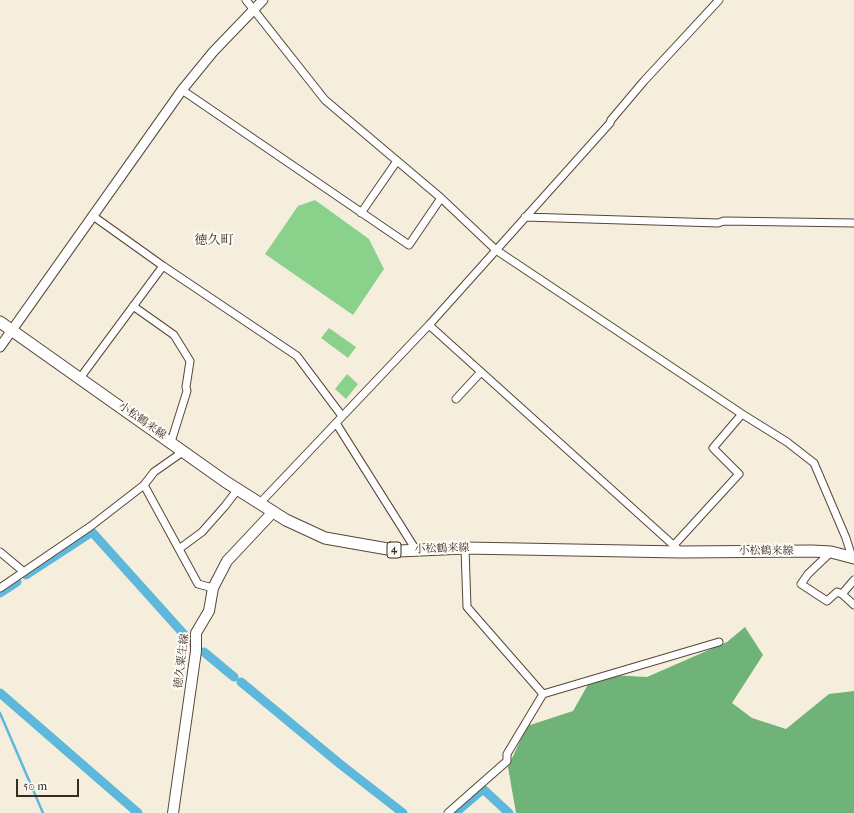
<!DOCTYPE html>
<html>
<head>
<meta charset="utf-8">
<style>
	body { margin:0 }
	#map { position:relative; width:854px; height:813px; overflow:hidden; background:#f6eedc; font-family:"IM FELL French Canon",serif }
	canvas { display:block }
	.scale { position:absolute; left:16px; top:779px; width:63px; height:18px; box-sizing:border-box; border:2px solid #3b2a1e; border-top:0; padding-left:5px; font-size:12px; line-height:14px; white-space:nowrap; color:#3b2a1e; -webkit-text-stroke:3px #fdfcf7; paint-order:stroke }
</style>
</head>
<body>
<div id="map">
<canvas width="854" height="813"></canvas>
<div class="scale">50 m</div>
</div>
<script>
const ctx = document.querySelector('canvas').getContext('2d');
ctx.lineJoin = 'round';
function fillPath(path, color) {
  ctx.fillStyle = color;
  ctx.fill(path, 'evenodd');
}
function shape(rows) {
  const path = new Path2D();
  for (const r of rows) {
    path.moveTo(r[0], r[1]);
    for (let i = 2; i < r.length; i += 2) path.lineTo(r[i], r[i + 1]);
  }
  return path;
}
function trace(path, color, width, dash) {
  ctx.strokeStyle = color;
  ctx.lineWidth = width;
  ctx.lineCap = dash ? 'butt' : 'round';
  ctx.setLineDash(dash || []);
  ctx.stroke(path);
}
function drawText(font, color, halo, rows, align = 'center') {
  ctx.font = font + ' "IM FELL French Canon","Noto Serif JP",serif';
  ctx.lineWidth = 4;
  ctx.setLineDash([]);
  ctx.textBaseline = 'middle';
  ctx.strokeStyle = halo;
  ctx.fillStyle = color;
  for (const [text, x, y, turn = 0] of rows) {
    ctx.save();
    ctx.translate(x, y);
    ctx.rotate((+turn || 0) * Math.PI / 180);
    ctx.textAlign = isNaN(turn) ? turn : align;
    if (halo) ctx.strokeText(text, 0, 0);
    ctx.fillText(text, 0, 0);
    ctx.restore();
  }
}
const green = shape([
	[315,200,369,239,384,269,353,315,265,254,298,206],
	[329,328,356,347,348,358,321,338],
	[347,374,358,384,346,399,335,389]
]);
const forest = shape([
	[745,627,763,655,732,703,752,718,786,729,829,694,854,691,854,813,516,813,508,767,527,726,573,711,594,674,647,677,727,642]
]);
const stream = shape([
	[0,713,43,813]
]);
const canal = shape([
	[26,575,92,532,190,641],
	[0,593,17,582],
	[204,652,234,677],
	[241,682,340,764,403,813],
	[0,693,138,813],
	[455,813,483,789,509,813]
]);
const minor = shape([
	[246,0,325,100,441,198,496,250,742,414,787,442,814,463,846,538,852,557],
	[182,90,409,245,441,198],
	[361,213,397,161],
	[93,216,163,266,297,356,342,416],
	[525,217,718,223,724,221,854,223],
	[133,306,174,335,190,361,186,387,187,391,171,442],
	[429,325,681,552],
	[80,378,163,266],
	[456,399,481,372],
	[336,423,416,550],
	[144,485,198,584,213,588],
	[260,503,429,325,610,123,611,120,644,81,719,0],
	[674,545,739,474,713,448,742,414],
	[465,548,467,607,543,694],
	[179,549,202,532,225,506,238,489],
	[0,552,24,572],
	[831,552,808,574,801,584,827,601,837,592,842,594,854,605],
	[0,588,91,526,144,485,154,472,184,451],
	[842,594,854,580],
	[448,813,507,761,507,754,543,694,719,642]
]);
const tertiary = shape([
	[0,347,182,90,213,52,263,0]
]);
const secondary = shape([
	[173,813,196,651,196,633,209,611,213,588,227,561,273,512]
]);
const primary = shape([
	[0,322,226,482,286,520,325,538,399,551,465,548,681,552,812,551,831,552,854,558]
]);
const shields = [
	[394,550,14]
];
const shieldNames = [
	["4",394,550]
];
const streetNames = [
	["小松鶴来線",142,421,35],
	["小松鶴来線",442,549,-2],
	["小松鶴来線",766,551],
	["徳久粟生線",182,661,-83]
];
const quarterNames = [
	["徳久町",214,241]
];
fillPath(green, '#8ad18c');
fillPath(forest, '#6fb378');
trace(stream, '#5db8db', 2.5);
trace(canal, '#5db8db', 9);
trace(minor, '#57473a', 9);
trace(tertiary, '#57473a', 11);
trace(secondary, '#57473a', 12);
trace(primary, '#57473a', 13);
trace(minor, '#fff', 7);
trace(tertiary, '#fff', 9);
trace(secondary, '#fff', 10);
trace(primary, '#fff', 11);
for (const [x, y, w] of shields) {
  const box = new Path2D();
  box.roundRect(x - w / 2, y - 8, w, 16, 3);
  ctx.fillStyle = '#fdfcf7';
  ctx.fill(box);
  trace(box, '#3b2a1e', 1);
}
drawText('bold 10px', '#3b2a1e', null, shieldNames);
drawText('11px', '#3b2a1e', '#fdfcf7', streetNames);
drawText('13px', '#3b2a1e', '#fdfcf7', quarterNames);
</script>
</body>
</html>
